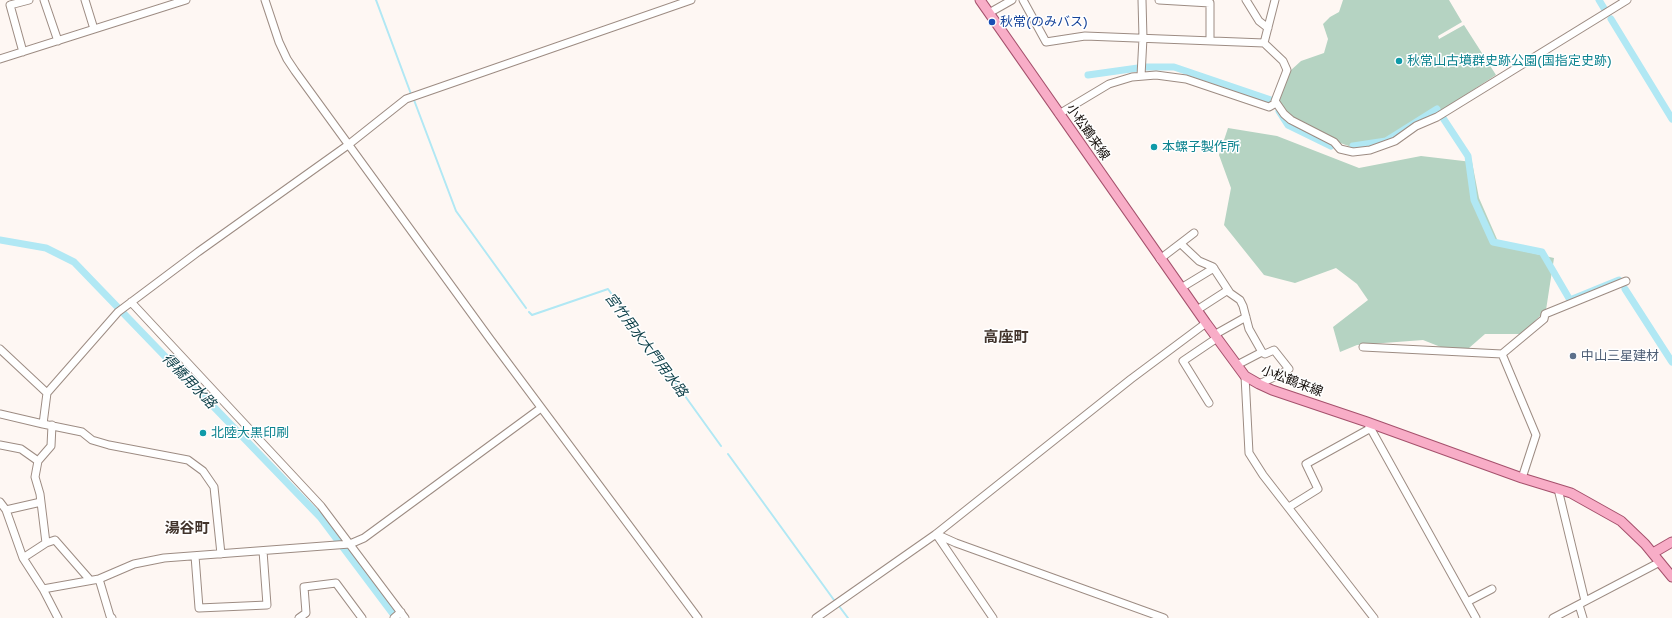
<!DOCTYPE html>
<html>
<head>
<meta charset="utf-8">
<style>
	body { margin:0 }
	canvas { display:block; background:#fef7f3 }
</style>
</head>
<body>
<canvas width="1672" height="618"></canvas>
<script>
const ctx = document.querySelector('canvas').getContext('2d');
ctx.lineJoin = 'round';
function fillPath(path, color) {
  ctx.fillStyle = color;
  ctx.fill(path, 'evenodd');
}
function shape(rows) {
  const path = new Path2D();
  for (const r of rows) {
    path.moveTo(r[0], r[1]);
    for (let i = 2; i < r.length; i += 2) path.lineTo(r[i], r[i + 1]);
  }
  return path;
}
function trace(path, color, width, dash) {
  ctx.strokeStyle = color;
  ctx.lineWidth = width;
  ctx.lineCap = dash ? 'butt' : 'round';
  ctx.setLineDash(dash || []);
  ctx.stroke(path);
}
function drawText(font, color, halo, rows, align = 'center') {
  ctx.font = font + ' "Golos Text","Noto Sans JP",sans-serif';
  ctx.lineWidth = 3;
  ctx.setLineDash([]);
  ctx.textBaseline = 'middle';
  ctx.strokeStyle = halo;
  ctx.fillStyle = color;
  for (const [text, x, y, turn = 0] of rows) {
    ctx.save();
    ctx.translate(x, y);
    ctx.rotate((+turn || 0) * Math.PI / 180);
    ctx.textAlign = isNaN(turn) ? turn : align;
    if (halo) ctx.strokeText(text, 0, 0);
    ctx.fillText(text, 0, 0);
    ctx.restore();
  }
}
const green = shape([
	[1343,0,1449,0,1462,22,1438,36,1439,39,1464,25,1496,75,1428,119,1400,131,1380,144,1365,148,1354,148,1335,141,1288,115,1278,100,1290,71,1301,61,1324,53,1328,39,1323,24,1330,17,1339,12],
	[1228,128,1277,136,1359,168,1421,156,1472,162,1479,198,1500,246,1554,258,1546,310,1522,334,1485,334,1461,355,1423,340,1357,345,1340,352,1333,327,1368,300,1357,284,1336,268,1295,283,1264,275,1224,225,1231,188,1219,155]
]);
const stream = shape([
	[376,0,411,94],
	[414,100,456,211,526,308],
	[529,312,532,315,608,289,721,446],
	[728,454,834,600],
	[839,606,848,618]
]);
const canal = shape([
	[1599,0,1605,10],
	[1611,19,1672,119],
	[1146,67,1174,67,1271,100],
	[1088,75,1138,68],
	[1279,111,1288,125,1331,146],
	[1443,118,1468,156,1474,200,1493,242,1542,252,1570,300,1619,280],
	[1353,146,1386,141,1437,109],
	[0,240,46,248,74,262,320,517,396,618],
	[1625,289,1672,362]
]);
const minor = shape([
	[44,0,58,41],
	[85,0,94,29],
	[265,0,279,42,287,59,295,71,490,339,698,618],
	[1023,0,1046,42,1085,36,1264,43,1283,61,1287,70,1275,101,1284,114,1291,120,1334,142,1340,149,1353,152,1370,150,1395,141,1416,126,1437,117,1627,0],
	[1159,0,1210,3,1210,40],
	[1246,0,1259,21,1268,28],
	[989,13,1012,0],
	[1264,43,1275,0],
	[23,52,10,5,29,0],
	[0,59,186,0],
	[1141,76,1143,38,1142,0],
	[1059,114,1109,84,1132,77,1156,75,1186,79,1269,107,1276,103],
	[1181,244,1199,261,1213,267,1230,293,1240,300,1243,306,1249,329,1262,352,1265,354,1274,350,1289,369,1281,374,1259,384],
	[1160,259,1194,233],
	[1181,288,1214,268],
	[131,302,321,506,405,618],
	[1197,310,1228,290],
	[1214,335,1246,317],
	[1363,347,1502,354,1544,319,1545,314,1626,281],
	[0,349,47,393],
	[1502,354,1536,435,1522,478],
	[1237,365,1262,352],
	[1245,376,1249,453,1263,475,1374,618],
	[1209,403,1183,361,1217,338],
	[0,414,43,424,47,393,118,312,198,252,348,145,406,99,691,0],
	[1367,422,1476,618],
	[43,424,82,432,92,440,109,445,188,460,203,471,214,487,221,554],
	[52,425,51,446,38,461,35,477,40,494,46,543,55,540,90,580],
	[0,445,21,449,38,461],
	[1558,489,1585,601],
	[0,502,6,510,23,558,43,589,58,618],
	[1289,507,1318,489,1306,464,1371,428],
	[6,510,41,502],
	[936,534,956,543,1164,618],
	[936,534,993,618],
	[195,556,199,608,267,605,263,551],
	[23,558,46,543],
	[99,579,110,616,112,618],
	[43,589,99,579,134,564,164,558,350,544,364,538,541,408],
	[1467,602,1492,589],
	[1579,605,1583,618],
	[299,618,306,613,304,587,336,583,362,618],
	[394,618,401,612],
	[816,618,936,534,1131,379,1206,323],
	[1553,618,1660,562]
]);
const major = shape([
	[980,0,1206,323,1245,376,1259,384,1272,390,1367,422,1522,478,1571,493,1621,521,1645,544,1672,577],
	[1653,553,1672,542]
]);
const markers = [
	[992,22,4,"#1a4fb4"],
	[1399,61,4,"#0f9aa8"],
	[1154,147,4,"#0f9aa8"],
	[1573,356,4,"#5c6f8a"],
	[203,433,4,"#0f9aa8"]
];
const transitNames = [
	["秋常(のみバス)",1000,22]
];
const cultureNames = [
	["秋常山古墳群史跡公園(国指定史跡)",1407,61],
	["本螺子製作所",1162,147],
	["北陸大黒印刷",211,433]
];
const streetNames = [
	["小松鶴来線",1088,132,55],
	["小松鶴来線",1292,381,21]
];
const serviceNames = [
	["中山三星建材",1581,356]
];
const waterNames = [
	["宮竹用水大門用水路",646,345,53],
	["得橋用水路",189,381,46]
];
const quarterNames = [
	["高座町",1006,337],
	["湯谷町",187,528]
];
fillPath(green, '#b5d3c2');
trace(stream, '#b1e8f4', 2);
trace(canal, '#b1e8f4', 7);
trace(minor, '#9d8c83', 9);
trace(major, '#a5516c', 11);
trace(minor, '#fff', 7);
trace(major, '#f8adc7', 9);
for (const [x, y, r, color] of markers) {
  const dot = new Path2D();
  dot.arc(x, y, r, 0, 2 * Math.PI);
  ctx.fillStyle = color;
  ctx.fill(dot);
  trace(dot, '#fff', 1.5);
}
drawText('13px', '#164399', '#fff', transitNames, 'left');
drawText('13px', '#0d838f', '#fff', cultureNames, 'left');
drawText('13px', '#130d09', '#fff', streetNames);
drawText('13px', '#4e5e75', '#fff', serviceNames, 'left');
drawText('italic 14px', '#0d3f48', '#fff', waterNames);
drawText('bold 15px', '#42342c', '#fff', quarterNames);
</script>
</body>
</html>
